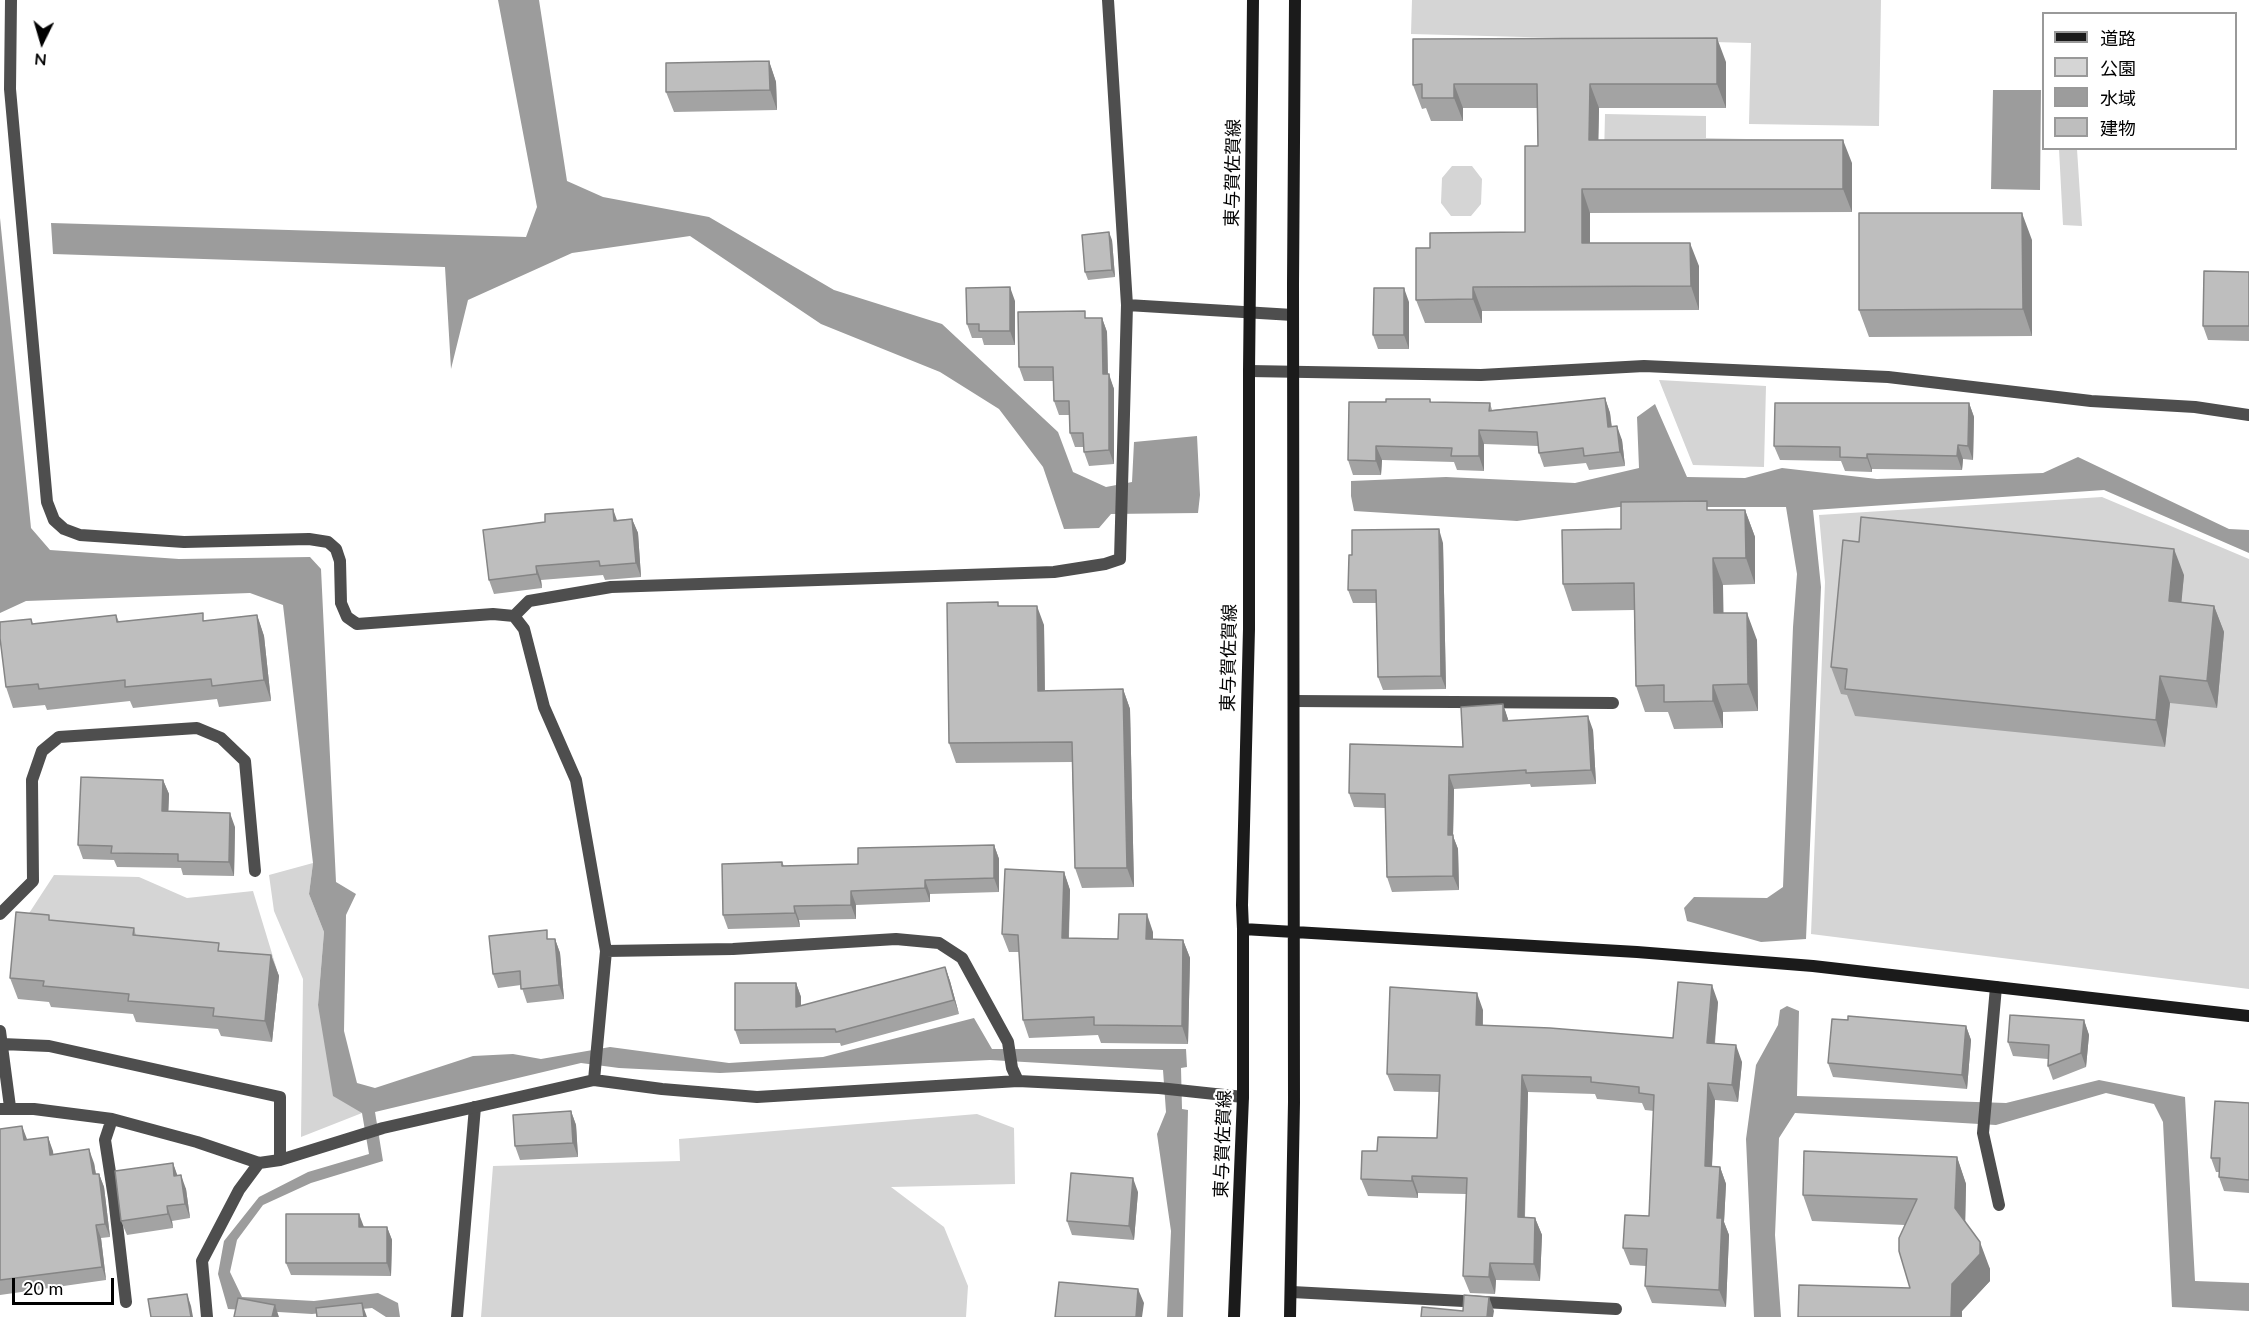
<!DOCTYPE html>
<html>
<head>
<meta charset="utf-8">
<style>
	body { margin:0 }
	#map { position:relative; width:2249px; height:1317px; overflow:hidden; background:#fff; font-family:Lato,"Noto Sans JP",sans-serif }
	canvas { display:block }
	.legend { position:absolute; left:2042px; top:12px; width:195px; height:138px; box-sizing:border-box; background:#fff; border:2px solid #999; margin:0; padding:8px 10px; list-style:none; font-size:18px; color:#000 }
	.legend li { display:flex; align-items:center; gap:12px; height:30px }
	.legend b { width:30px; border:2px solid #999 }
	.north { position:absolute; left:12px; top:12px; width:60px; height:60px; -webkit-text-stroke:4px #fff; paint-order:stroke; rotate:185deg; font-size:16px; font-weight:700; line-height:24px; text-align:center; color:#000 }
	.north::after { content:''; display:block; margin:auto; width:21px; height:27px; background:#000; clip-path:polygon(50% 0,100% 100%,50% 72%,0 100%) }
	.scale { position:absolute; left:12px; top:1278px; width:102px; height:27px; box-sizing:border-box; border:3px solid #000; border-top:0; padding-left:8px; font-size:18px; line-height:21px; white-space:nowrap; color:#000; -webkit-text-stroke:4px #fff; paint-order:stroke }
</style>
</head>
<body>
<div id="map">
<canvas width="2249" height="1317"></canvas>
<ul class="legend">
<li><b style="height:8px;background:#1b1b1b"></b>道路</li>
<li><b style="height:16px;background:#d5d5d5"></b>公園</li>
<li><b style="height:16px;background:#9c9c9c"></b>水域</li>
<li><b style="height:16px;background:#bebebe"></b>建物</li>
</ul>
<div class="north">N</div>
<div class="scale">20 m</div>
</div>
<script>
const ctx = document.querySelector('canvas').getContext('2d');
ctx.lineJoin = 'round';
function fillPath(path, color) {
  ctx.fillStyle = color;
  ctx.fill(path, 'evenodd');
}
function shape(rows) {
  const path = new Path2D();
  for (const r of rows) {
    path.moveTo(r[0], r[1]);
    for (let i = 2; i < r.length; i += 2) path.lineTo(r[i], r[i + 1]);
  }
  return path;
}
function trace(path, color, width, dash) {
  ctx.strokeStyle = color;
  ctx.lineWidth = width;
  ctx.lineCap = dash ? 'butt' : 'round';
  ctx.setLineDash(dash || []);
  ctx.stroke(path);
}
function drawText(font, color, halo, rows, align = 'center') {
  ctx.font = font + ' Lato,"Noto Sans JP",sans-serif';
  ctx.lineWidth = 4.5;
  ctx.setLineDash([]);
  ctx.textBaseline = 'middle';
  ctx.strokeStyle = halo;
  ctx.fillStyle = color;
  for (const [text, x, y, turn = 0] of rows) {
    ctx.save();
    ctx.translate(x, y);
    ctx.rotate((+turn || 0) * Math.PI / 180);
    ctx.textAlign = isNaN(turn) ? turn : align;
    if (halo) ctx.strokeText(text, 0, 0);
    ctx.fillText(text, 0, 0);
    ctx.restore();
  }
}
const green = shape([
	[1412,0,1881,0,1879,126,1749,124,1751,43,1411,34],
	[1605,114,1706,116,1706,138,1787,140,1787,163,1604,158],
	[2059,149,2077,149,2082,226,2063,225],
	[1452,166,1472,166,1482,179,1481,204,1471,216,1451,216,1441,203,1442,178],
	[1659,380,1766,386,1764,467,1693,465],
	[2102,497,2249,559,2249,989,1811,934,1825,582,1819,515],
	[313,863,309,894,324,932,318,1005,362,1113,301,1137,303,979,274,911,269,875],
	[54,875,139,877,187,898,253,891,277,970,137,939,22,924],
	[977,1114,1014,1128,1015,1184,891,1187,944,1227,968,1286,966,1317,481,1317,493,1166,680,1161,679,1139]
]);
const water = shape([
	[498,0,539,0,567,181,603,197,709,217,834,290,942,324,1058,432,1073,472,1106,487,1132,482,1134,442,1197,436,1200,495,1198,513,1111,514,1099,528,1064,529,1043,467,999,409,940,372,821,324,690,236,572,253,468,300,451,369,445,267,53,254,51,223,526,237,537,207],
	[1993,90,2041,90,2040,190,1991,189],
	[0,218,31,528,50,550,179,559,310,557,321,569,336,882,356,894,346,915,344,1031,357,1083,375,1088,473,1056,513,1054,541,1059,610,1047,729,1063,823,1057,974,1018,992,1049,1186,1049,1187,1067,1181,1068,1182,1109,1188,1110,1183,1317,1167,1317,1171,1231,1157,1134,1166,1112,1163,1070,990,1060,720,1073,619,1068,581,1063,375,1112,383,1161,311,1183,263,1205,237,1240,230,1272,242,1297,314,1301,378,1293,398,1303,400,1317,386,1317,372,1308,312,1314,228,1309,218,1274,224,1241,259,1197,308,1172,369,1154,362,1113,333,1096,318,1005,324,932,309,894,313,863,283,605,250,593,26,601,0,613],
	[1655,404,1687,477,1745,478,1782,468,1877,479,2043,473,2078,457,2229,529,2249,530,2249,553,2104,490,1813,510,1821,587,1806,939,1761,942,1687,921,1684,908,1694,897,1767,898,1783,887,1793,627,1797,574,1786,507,1619,507,1517,521,1354,511,1351,496,1351,481,1446,477,1575,483,1639,468,1637,417],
	[1787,1006,1799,1011,1797,1096,2006,1103,2099,1080,2185,1097,2195,1281,2249,1283,2249,1311,2172,1307,2163,1122,2154,1104,2106,1093,1996,1125,1795,1113,1779,1138,1775,1235,1781,1317,1754,1317,1746,1139,1756,1065,1778,1025,1780,1010]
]);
const lane = shape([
	[457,1317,475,1107]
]);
const street = shape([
	[11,0,10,89,47,502,54,520,64,529,80,535,184,542,309,539,328,542,336,549,340,561,341,603,347,617,357,624,493,614,514,616,524,629,544,707,576,780,606,951,594,1080],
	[1108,0,1127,305,1293,315],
	[1249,371,1481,375,1644,366,1888,377,2091,401,2195,407,2249,415],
	[514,616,529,601,611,587,1054,572,1105,564,1120,559,1127,305],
	[1294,701,1613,703],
	[0,914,33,881,32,780,42,751,59,737,197,728,221,738,245,761,255,871],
	[606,951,733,949,896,939,939,943,962,958,1008,1042,1012,1068,1018,1081],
	[1996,987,1983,1133,1999,1205],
	[0,1031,10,1107],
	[2,1044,49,1046,280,1097,280,1160],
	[0,1109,34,1109,112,1119,197,1142,259,1163,280,1160,383,1128,594,1080,662,1089,757,1097,1018,1081,1159,1088,1243,1097],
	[112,1119,105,1140,114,1198,126,1302],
	[1292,1292,1616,1309],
	[207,1317,202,1261,239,1190,259,1163]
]);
const secondary = shape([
	[1243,929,1637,952,1813,966,2249,1016],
	[1234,1317,1243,1097,1243,929,1242,905,1249,629,1249,371,1253,0],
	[1290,1317,1294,1102,1293,284,1295,0]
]);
const wall = shape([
	[769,61,776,82,777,110,674,112,666,92],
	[1726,62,1726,108,1599,108,1598,140,1852,163,1852,212,1590,213,1590,243,1699,266,1699,310,1482,311,1482,323,1425,323,1416,300,1430,248,1525,232,1538,146,1537,108,1463,108,1463,121,1431,121,1426,108,1422,109,1413,85],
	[1112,240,1115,277,1088,280,1085,272],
	[2032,240,2032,336,1869,337,1859,310],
	[2249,272,2249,341,2208,340,2203,326],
	[1015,301,1015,345,984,345,982,338,972,338,967,324],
	[1409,302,1409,349,1378,349,1373,335],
	[1088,318,1102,318,1107,332,1108,374,1114,389,1114,464,1089,466,1084,452,1084,447,1075,447,1070,433,1070,415,1059,415,1054,401,1054,381,1024,381,1019,367],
	[1605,398,1610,413,1612,427,1622,440,1625,466,1589,470,1586,463,1544,467,1539,453,1538,446,1484,444,1484,471,1457,470,1454,462,1382,460,1381,475,1353,475,1348,460,1386,402,1430,399,1431,402,1490,403,1492,410],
	[1969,403,1974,417,1973,460,1963,459,1962,470,1872,469,1872,472,1845,471,1841,461,1780,460,1774,446],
	[1710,510,1745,510,1755,537,1755,584,1723,585,1723,613,1757,640,1758,711,1723,712,1723,728,1674,729,1668,712,1645,712,1636,686,1634,610,1572,611,1563,584,1621,529],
	[632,519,638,533,641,577,605,580,603,575,541,580,542,588,494,594,489,580,617,520],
	[1443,543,1446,689,1383,690,1378,677,1376,603,1353,603,1348,590],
	[2184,575,2181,602,2214,606,2224,632,2217,708,2170,703,2165,747,1855,716,1847,695,1841,694,1831,667],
	[1000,606,1044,625,1045,691,1123,689,1130,709,1134,887,1082,888,1075,868,1072,762,956,763,949,743],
	[116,615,119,622,205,621,257,615,264,636,271,701,219,707,217,699,133,708,130,701,47,710,45,705,13,708,6,687,31,619,33,624],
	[1503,704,1508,720,1593,730,1596,784,1531,787,1530,784,1454,789,1453,836,1458,849,1459,890,1392,892,1387,877,1385,808,1354,807,1349,793,1463,747],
	[163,780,169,794,168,811,235,827,234,876,183,875,181,868,117,867,114,860,83,859,78,845],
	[994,845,999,859,999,892,930,894,930,902,856,905,856,919,799,920,800,927,728,929,723,915,782,862,784,866,858,864],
	[1064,872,1070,890,1069,938,1118,939,1153,932,1153,939,1183,940,1190,958,1188,1044,1101,1043,1098,1035,1029,1038,1023,1020,1019,952,1009,952,1002,934],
	[51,921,134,928,136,936,222,951,271,955,279,976,272,1042,221,1036,218,1029,136,1022,133,1014,51,1007,49,1002,18,999,10,978],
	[550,939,555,939,560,953,564,999,527,1003,521,985,498,988,493,974],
	[945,967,950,981,959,1014,841,1046,840,1043,740,1044,735,1030,796,983,801,997,801,1006],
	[1718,1002,1715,1043,1742,1062,1738,1102,1715,1100,1712,1167,1720,1167,1726,1184,1724,1222,1729,1235,1726,1307,1652,1303,1645,1286,1646,1266,1630,1265,1623,1248,1649,1216,1654,1111,1645,1110,1642,1103,1597,1099,1595,1094,1528,1092,1525,1217,1535,1218,1542,1235,1540,1281,1496,1280,1495,1294,1470,1293,1463,1276,1466,1194,1418,1193,1418,1198,1368,1196,1361,1179,1377,1151,1437,1138,1439,1092,1394,1091,1387,1074,1483,1010,1483,1026,1673,1038],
	[1848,1020,1966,1026,1971,1040,1967,1089,1833,1077,1828,1063],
	[2084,1020,2089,1035,2086,1067,2053,1080,2048,1066,2048,1059,2013,1056,2008,1042],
	[2249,1103,2249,1193,2224,1191,2219,1177,2219,1172,2216,1172,2211,1158],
	[571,1111,576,1125,578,1157,520,1160,515,1146],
	[0,1129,27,1140,48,1137,53,1154,94,1163,96,1174,99,1174,104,1187,110,1237,101,1238,106,1280,0,1295],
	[1957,1157,1966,1184,1965,1221,1990,1269,1990,1281,1962,1311,1910,1288,1905,1225,1812,1221,1803,1195],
	[173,1163,177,1176,186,1189,190,1218,172,1221,173,1228,127,1235,121,1221],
	[1138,1192,1134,1240,1072,1235,1067,1221],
	[364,1227,387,1227,392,1240,391,1276,291,1275,286,1263]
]);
const shadedWall = shape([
	[1717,38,1726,62,1726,108,1717,84],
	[769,61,776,82,777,110,770,90],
	[1454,84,1463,108,1463,121,1454,98],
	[1590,84,1599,108,1598,164,1589,140],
	[1843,140,1852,163,1852,212,1843,189],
	[1582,189,1590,213,1590,267,1582,243],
	[2022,213,2032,240,2032,336,2023,309],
	[1109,232,1112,240,1115,277,1112,270],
	[1690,243,1699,266,1699,310,1691,286],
	[1010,287,1015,301,1015,345,1010,331],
	[1473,287,1482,311,1482,323,1473,299],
	[1404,288,1409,302,1409,349,1404,335],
	[1102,318,1107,332,1108,389,1103,374],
	[1109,374,1114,389,1114,464,1109,450],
	[1605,398,1610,413,1613,441,1608,427],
	[1969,403,1974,417,1973,460,1968,446],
	[1617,426,1622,440,1625,466,1620,452],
	[1479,430,1484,444,1484,471,1479,456],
	[1958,445,1963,459,1962,470,1957,456],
	[1376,446,1382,460,1381,475,1376,461],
	[1867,454,1872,469,1872,472,1867,458],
	[613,509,618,523,614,521],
	[1745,510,1755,537,1755,584,1746,558],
	[632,519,638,533,641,577,636,563],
	[1439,529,1443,543,1446,689,1441,676],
	[2174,549,2184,575,2179,628,2169,601],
	[1713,558,1723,585,1724,640,1714,613],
	[536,566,541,580,542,588,537,574],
	[1037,606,1044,625,1045,711,1038,691],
	[2214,606,2224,632,2217,708,2207,681],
	[1747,613,1757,640,1758,711,1748,684],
	[257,615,264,636,271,701,264,680],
	[2160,676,2170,703,2165,747,2156,720],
	[1713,685,1723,712,1723,728,1713,701],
	[1123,689,1130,709,1134,887,1127,868],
	[1503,704,1508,719,1509,735,1503,721],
	[1588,716,1593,730,1596,784,1591,770],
	[1449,775,1454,789,1453,836,1458,849,1459,890,1453,876,1448,835],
	[163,780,169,794,168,825,162,811],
	[230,813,235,827,234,876,229,862],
	[994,845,999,859,999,892,994,878],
	[1064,872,1070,890,1068,956,1062,938],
	[925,880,930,894,930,902,925,888],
	[851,891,856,905,856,919,851,905],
	[794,906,799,920,800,927,795,913],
	[1147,914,1153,932,1153,957,1146,939],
	[555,939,560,953,564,999,559,985],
	[1183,940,1190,958,1188,1044,1182,1026],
	[271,955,279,976,272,1042,265,1021],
	[945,967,950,981,959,1014,954,1000],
	[796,983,801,997,801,1021,796,1007],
	[1712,985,1718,1002,1713,1060,1707,1043],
	[1477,993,1483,1010,1482,1043,1476,1025],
	[2084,1020,2089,1035,2086,1067,2081,1053],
	[1966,1026,1971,1040,1967,1089,1962,1075],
	[1736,1045,1742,1062,1738,1102,1732,1085],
	[1522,1075,1528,1092,1524,1234,1518,1217],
	[1708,1083,1715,1100,1711,1184,1705,1166],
	[571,1111,576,1125,578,1157,573,1143],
	[22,1126,27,1139,29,1154,24,1140],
	[48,1137,53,1151,55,1168,50,1155],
	[89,1149,94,1163,98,1188,93,1174],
	[1957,1157,1966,1184,1965,1234,1955,1208],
	[173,1163,178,1177,174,1176],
	[1720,1167,1726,1184,1724,1222,1729,1235,1726,1307,1719,1290,1717,1218],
	[99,1174,104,1187,110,1237,105,1224],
	[181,1175,186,1189,190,1218,185,1204],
	[1412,1176,1418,1193,1418,1198,1412,1181],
	[1133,1178,1138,1192,1134,1240,1129,1226],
	[167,1206,172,1221,173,1228,168,1214],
	[359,1214,364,1227,364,1240,359,1227],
	[1535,1218,1542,1235,1540,1281,1534,1264],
	[96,1225,101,1238,106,1280,102,1267],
	[387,1227,392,1240,391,1276,387,1263],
	[1980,1242,1990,1269,1990,1281,1962,1311,1962,1317,1951,1317,1952,1284],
	[1490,1263,1496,1280,1495,1294,1489,1277],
	[1138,1289,1144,1303,1142,1317,1136,1317],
	[187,1294,191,1306,193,1317,191,1317],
	[1489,1297,1494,1311,1493,1317,1487,1317],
	[362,1303,367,1317,364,1317],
	[275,1305,279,1317,272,1317]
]);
const building = shape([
	[1717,38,1717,84,1590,84,1589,140,1843,140,1843,189,1582,189,1582,243,1690,243,1691,286,1473,287,1473,299,1416,300,1416,248,1430,248,1430,233,1525,232,1525,146,1538,146,1537,84,1454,84,1454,98,1422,98,1422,84,1413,85,1413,39,1717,38],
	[769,61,770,90,666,92,666,63,769,61],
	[1859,213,2022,213,2023,309,1859,310,1859,213],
	[1109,232,1112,270,1085,272,1082,235,1109,232],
	[2204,271,2249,272,2249,326,2203,326,2204,271],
	[1010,287,1010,331,979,331,979,324,967,324,966,288,1010,287],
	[1374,288,1404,288,1404,335,1373,335,1374,288],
	[1085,311,1085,318,1102,318,1103,374,1109,374,1109,450,1084,452,1083,433,1070,433,1069,401,1054,401,1053,367,1019,367,1018,312,1085,311],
	[1605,398,1608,427,1617,426,1620,452,1584,456,1583,448,1539,453,1537,432,1479,430,1479,456,1451,456,1452,448,1376,446,1376,461,1348,460,1349,402,1386,402,1386,399,1430,399,1430,402,1490,403,1489,411,1605,398],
	[1775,403,1969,403,1968,446,1958,445,1957,456,1867,454,1867,458,1840,457,1840,447,1774,446,1775,403],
	[1707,501,1707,510,1745,510,1746,558,1713,558,1714,613,1747,613,1748,684,1713,685,1713,701,1664,702,1664,685,1636,686,1634,583,1563,584,1562,530,1621,529,1621,502,1707,501],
	[613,509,614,521,632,519,636,563,600,566,599,561,536,566,537,574,489,580,483,530,545,522,545,514,613,509],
	[1861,517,2174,549,2169,601,2214,606,2207,681,2160,676,2156,720,1845,689,1847,669,1831,667,1843,540,1859,542,1861,517],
	[1439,529,1441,676,1378,677,1376,590,1348,590,1349,555,1352,555,1352,530,1439,529],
	[998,602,998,606,1037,606,1038,691,1123,689,1127,868,1075,868,1072,742,949,743,947,603,998,602],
	[203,613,203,621,257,615,264,680,212,686,211,679,125,687,125,680,39,689,38,684,6,687,0,638,0,622,31,619,32,624,116,615,117,622,203,613],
	[1503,704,1503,721,1588,716,1591,770,1526,773,1526,770,1449,775,1448,835,1453,835,1453,876,1387,877,1385,794,1349,793,1350,744,1463,747,1461,707,1503,704],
	[81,777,163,780,162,811,230,813,229,862,178,861,178,854,111,853,112,846,78,845,81,777],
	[994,845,994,878,925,880,925,888,851,891,851,905,794,906,795,913,723,915,722,864,782,862,782,866,858,864,858,848,994,845],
	[1005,869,1064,872,1062,938,1118,939,1119,914,1147,914,1146,939,1183,940,1182,1026,1094,1025,1094,1017,1023,1020,1018,935,1002,934,1005,869],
	[16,912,49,915,49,920,134,928,133,935,219,943,218,951,271,955,265,1021,213,1016,214,1008,128,1001,129,994,43,986,44,981,10,978,16,912],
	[547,930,547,939,555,939,559,985,521,989,520,971,493,974,489,936,547,930],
	[945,967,954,1000,836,1032,835,1029,735,1030,735,983,796,983,796,1007,945,967],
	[1678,982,1712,985,1707,1043,1736,1045,1732,1085,1708,1083,1705,1166,1720,1167,1717,1218,1722,1218,1719,1290,1645,1286,1647,1249,1623,1248,1625,1215,1649,1216,1654,1095,1639,1093,1639,1087,1591,1082,1591,1077,1522,1075,1518,1217,1535,1218,1534,1264,1490,1263,1489,1277,1463,1276,1467,1178,1412,1176,1412,1181,1361,1179,1362,1151,1377,1151,1378,1137,1437,1138,1440,1075,1387,1074,1390,987,1477,993,1476,1025,1550,1028,1673,1038,1678,982],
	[2010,1015,2084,1020,2081,1053,2048,1066,2049,1045,2008,1042,2010,1015],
	[1848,1016,1966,1026,1962,1075,1828,1063,1832,1019,1848,1020,1848,1016],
	[2215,1101,2249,1103,2249,1180,2219,1177,2220,1158,2211,1158,2215,1101],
	[571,1111,573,1143,515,1146,513,1115,571,1111],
	[22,1126,24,1140,48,1137,50,1155,89,1149,93,1174,99,1174,105,1224,96,1225,102,1267,0,1280,0,1129,22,1126],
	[1804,1151,1957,1157,1955,1208,1980,1242,1980,1254,1952,1284,1951,1317,1798,1317,1799,1285,1910,1288,1899,1251,1899,1238,1917,1199,1803,1195,1804,1151],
	[173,1163,174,1176,181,1175,185,1204,167,1206,168,1214,121,1221,115,1171,173,1163],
	[1071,1173,1133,1178,1129,1226,1067,1221,1071,1173],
	[286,1214,359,1214,359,1227,387,1227,387,1263,286,1263,286,1214],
	[1059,1282,1138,1289,1136,1317,1055,1317,1059,1282],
	[187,1294,191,1317,151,1317,148,1299,187,1294],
	[1464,1295,1489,1297,1487,1317,1421,1317,1422,1307,1463,1311,1464,1295],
	[238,1298,275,1305,272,1317,234,1317,238,1298],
	[362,1303,364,1317,317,1317,316,1308,362,1303]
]);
const streetNames = [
	["東与賀佐賀線",1233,173,-89],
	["東与賀佐賀線",1229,658,-89],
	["東与賀佐賀線",1223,1144,-88]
];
fillPath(green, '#d5d5d5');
fillPath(water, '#9c9c9c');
trace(lane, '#4e4e4e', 12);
trace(street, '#4e4e4e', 12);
trace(secondary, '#1b1b1b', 12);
fillPath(wall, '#a3a3a3');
fillPath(shadedWall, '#858585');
fillPath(building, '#bebebe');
trace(building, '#858585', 1.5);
drawText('18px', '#000', '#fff', streetNames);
</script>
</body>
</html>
